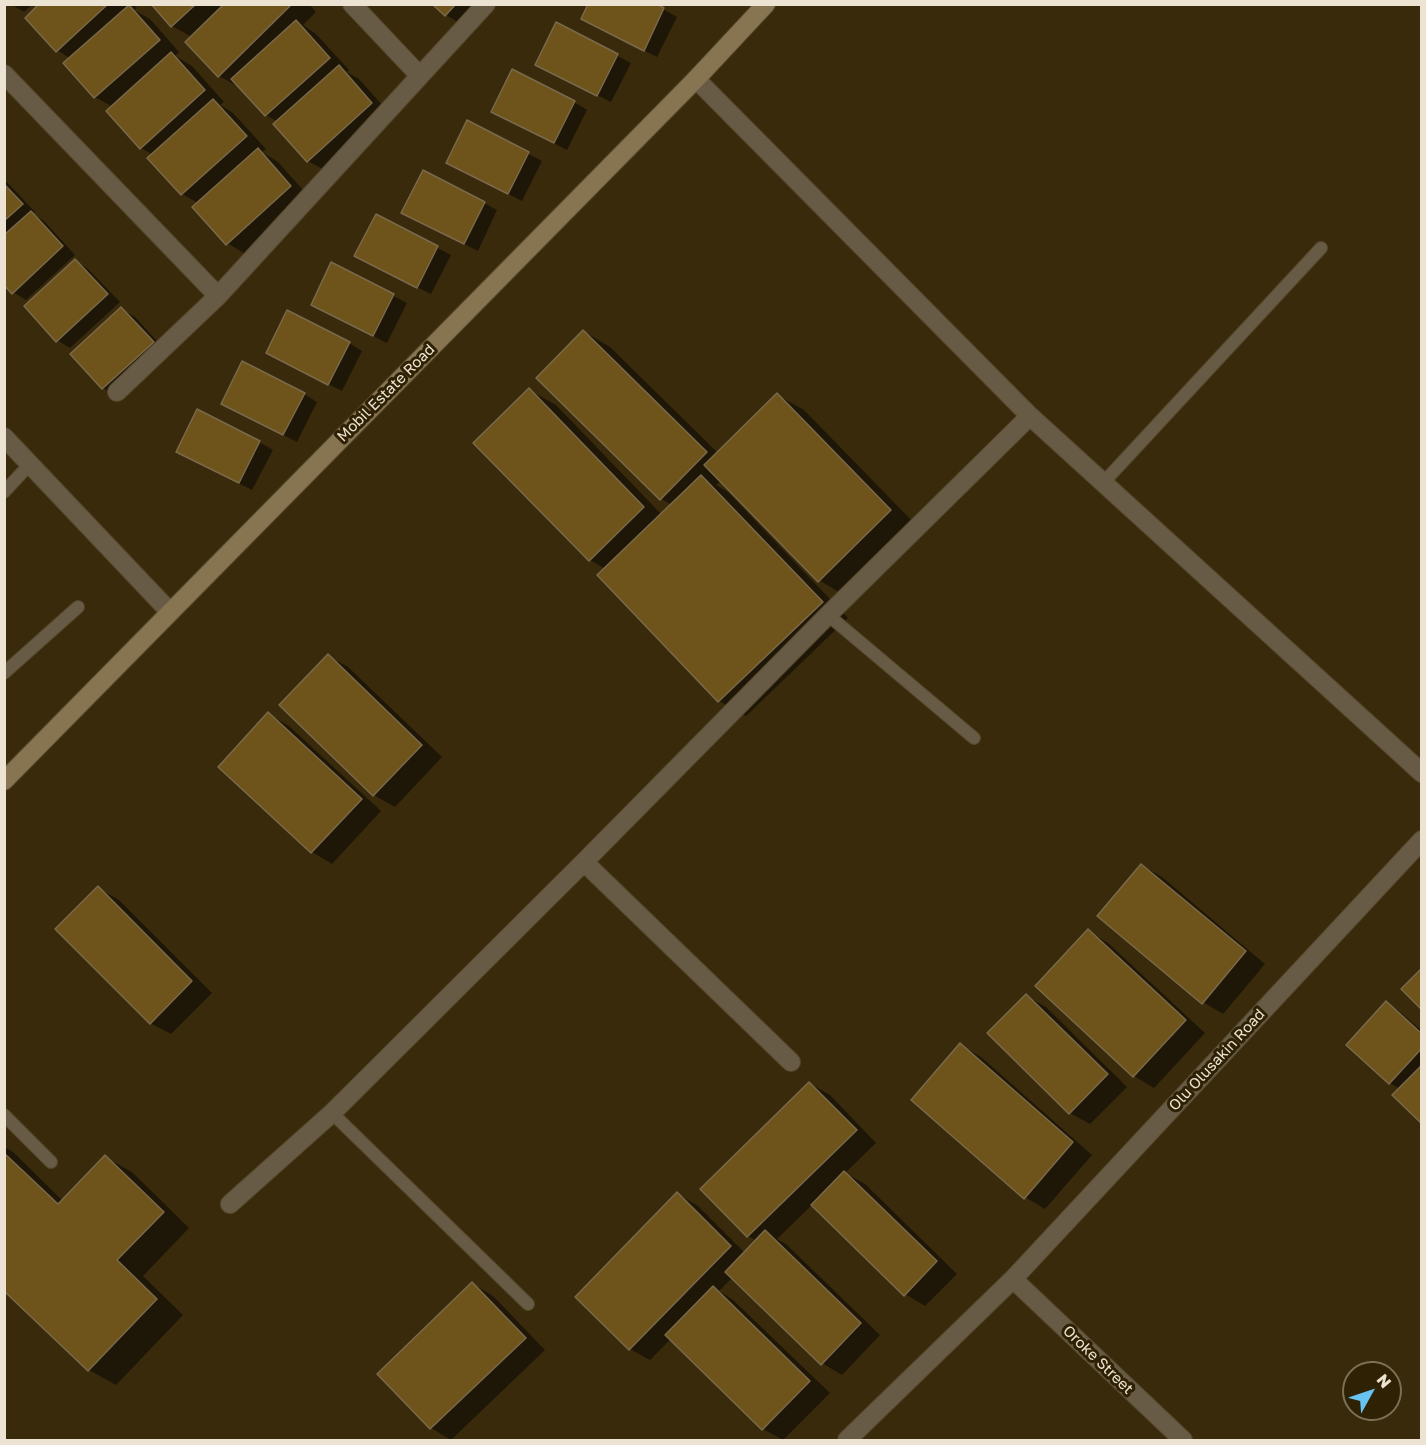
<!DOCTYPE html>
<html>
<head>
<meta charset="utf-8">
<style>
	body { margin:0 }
	#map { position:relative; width:1426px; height:1445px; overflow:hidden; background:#392a0c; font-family:"Golos Text",sans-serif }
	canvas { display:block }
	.frame { position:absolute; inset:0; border:6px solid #ece3d2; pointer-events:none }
	.north { position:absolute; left:1342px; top:1361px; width:60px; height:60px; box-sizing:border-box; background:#2f2103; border:2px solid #7b6f56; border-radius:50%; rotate:50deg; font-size:16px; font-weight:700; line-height:24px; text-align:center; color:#ece3d2 }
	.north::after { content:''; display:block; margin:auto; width:21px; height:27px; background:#69c3f1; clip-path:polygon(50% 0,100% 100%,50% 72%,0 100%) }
</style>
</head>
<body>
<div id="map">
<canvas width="1426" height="1445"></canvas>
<div class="frame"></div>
<div class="north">N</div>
</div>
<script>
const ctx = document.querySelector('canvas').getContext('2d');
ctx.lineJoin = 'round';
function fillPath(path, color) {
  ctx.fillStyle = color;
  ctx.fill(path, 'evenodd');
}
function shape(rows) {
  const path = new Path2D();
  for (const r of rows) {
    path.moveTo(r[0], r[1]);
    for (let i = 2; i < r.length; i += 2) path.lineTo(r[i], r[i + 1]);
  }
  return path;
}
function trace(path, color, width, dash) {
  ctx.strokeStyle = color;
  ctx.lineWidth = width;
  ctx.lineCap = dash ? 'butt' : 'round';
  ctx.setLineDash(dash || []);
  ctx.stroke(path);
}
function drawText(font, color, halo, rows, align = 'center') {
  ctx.font = font + ' "Golos Text",sans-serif';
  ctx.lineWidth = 6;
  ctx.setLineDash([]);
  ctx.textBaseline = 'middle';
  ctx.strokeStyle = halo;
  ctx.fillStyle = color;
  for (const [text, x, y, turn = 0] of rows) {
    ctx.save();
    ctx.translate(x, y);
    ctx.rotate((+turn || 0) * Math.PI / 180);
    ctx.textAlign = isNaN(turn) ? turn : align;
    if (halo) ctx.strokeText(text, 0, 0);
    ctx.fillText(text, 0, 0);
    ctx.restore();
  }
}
const shadow = shape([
	[11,4,33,4,24,12],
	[42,4,134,4,137,8,134,10,150,19,179,52,175,56,192,66,224,102,220,105,233,113,266,149,262,152,278,162,310,198,247,255,227,243,198,203,182,194,153,155,141,148,113,107,95,97,71,59,57,50],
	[153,4,309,4,316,12,303,25,316,34,349,70,347,72,359,79,391,115,328,172,308,161,278,122,266,115,239,87,219,76,192,37,172,26],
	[434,4,487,4,466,27,446,15],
	[654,4,677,17,657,57,596,26],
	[556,24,631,63,611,102,550,72],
	[574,102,587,110,567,150,506,119],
	[468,122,542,161,522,201,461,170],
	[4,179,35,212,33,214,44,221,75,255,26,300,13,292,4,283],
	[484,203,497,210,478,251,416,220],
	[376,216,451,255,431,294,369,264],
	[75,261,88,269,120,302,70,348,57,340],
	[332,264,407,303,387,343,326,312],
	[121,309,135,317,166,351,116,396,103,388,72,355],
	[583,331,610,347,718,453,777,395,804,410,917,526,845,596,819,580,721,481,716,485,728,492,848,618,746,716,719,701,605,569,590,560,529,390,556,405,662,515,672,505,661,499,538,378],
	[349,343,362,351,342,391,281,360],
	[304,394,317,402,297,442,236,411],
	[259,442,273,450,252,490,191,459],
	[328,656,348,667,442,757,395,807,374,795,281,705],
	[268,714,289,726,381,811,332,864,312,852,220,767],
	[1141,865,1162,877,1265,964,1223,1014,1203,1002],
	[98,888,119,900,212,993,171,1034,150,1023],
	[1088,931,1108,943,1205,1033,1154,1088,1134,1076,1037,986],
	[1026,996,1046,1007,1127,1087,1090,1124,1070,1113],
	[1386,1003,1399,1011,1422,1031,1422,1122,1400,1089,1390,1083],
	[961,1045,981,1057,1092,1155,1045,1209,1025,1197],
	[809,1083,830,1095,876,1143,845,1173,865,1184,957,1274,925,1306,905,1294,813,1204,777,1239,786,1244,880,1335,842,1375,822,1363,733,1277,719,1291,733,1300,830,1393,783,1440,763,1429,671,1339,650,1360,630,1349,678,1194,698,1206,745,1253,757,1241,748,1236,702,1189],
	[4,1147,13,1152,63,1201,105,1157,132,1172,189,1228,143,1276,183,1315,116,1385,89,1370,4,1289],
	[473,1284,493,1296,545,1350,451,1440,431,1428,379,1374]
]);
const building = shape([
	[39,4,108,4,56,52,25,18,39,4],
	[151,4,196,4,171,27,151,4],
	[224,4,292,4,218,77,185,42,224,4],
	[432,4,456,4,445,16,432,4],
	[588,4,657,4,664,8,644,51,581,19,588,4],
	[129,5,160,40,94,98,63,63,129,5],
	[296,20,330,58,265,116,231,79,296,20],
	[556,22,618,54,597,96,535,65,556,22],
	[171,52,205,90,140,149,106,111,171,52],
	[339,65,372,103,307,162,273,124,339,65],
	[512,69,575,101,554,143,491,112,512,69],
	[213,99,247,136,181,195,147,158,213,99],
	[467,120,529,152,508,194,446,163,467,120],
	[258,148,291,186,226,245,192,207,258,148],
	[423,170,485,202,464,244,401,213,423,170],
	[4,184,23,204,4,221,4,184],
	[31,211,63,246,12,294,4,285,4,235,31,211],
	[376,214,438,246,417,288,354,256,376,214],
	[75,259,108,294,56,342,24,306,75,259],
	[331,262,394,294,373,336,311,305,331,262],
	[121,307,154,342,102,389,70,354,121,307],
	[287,310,350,342,328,385,266,353,287,310],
	[583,330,707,452,660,500,536,378,583,330],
	[242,361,305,393,283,435,221,404,242,361],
	[529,388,644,507,589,561,473,443,529,388],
	[777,393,891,510,818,582,704,465,777,393],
	[197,409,260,441,239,483,176,452,197,409],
	[701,475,823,602,718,702,597,575,701,475],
	[328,654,422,745,373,796,279,705,328,654],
	[268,712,362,799,311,853,218,767,268,712],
	[1141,864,1246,951,1202,1004,1097,916,1141,864],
	[98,886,192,981,150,1024,55,929,98,886],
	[1088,929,1186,1020,1133,1077,1035,986,1088,929],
	[1422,968,1422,1010,1401,989,1422,968],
	[1026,994,1108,1074,1069,1114,987,1033,1026,994],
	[1386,1001,1422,1034,1422,1048,1389,1084,1346,1045,1386,1001],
	[960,1043,1073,1142,1024,1199,911,1100,960,1043],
	[1422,1065,1422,1124,1392,1095,1422,1065],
	[809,1082,857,1130,747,1237,700,1189,809,1082],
	[4,1153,58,1204,105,1155,164,1212,117,1260,157,1299,88,1371,4,1291,4,1153],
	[844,1171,937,1261,904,1296,811,1205,844,1171],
	[677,1192,731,1246,629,1350,575,1297,677,1192],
	[765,1230,861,1323,821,1365,725,1272,765,1230],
	[472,1282,526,1338,430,1429,377,1374,472,1282],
	[713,1286,810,1381,762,1430,665,1335,713,1286]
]);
const lane = shape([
	[1103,483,1321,248],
	[4,492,30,464],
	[828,615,974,738],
	[4,673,78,607],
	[332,1113,528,1304],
	[4,1115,51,1162]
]);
const street = shape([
	[352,4,420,76],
	[4,74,218,296],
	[696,79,1030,416,1422,773],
	[117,392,218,296,486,4],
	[4,437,170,612],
	[584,862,791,1062],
	[230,1204,332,1113,584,862,828,615,1030,416],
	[1013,1279,1183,1440],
	[847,1440,1013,1279,1422,840]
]);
const secondary = shape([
	[4,781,696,79,766,4]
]);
const streetNames = [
	["Mobil Estate Road",386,393,-45],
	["Olu Olusakin Road",1217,1060,-47],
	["Oroke Street",1098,1360,44]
];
fillPath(shadow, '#0007');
fillPath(building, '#6e531b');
trace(building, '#7a6a4b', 1.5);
trace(lane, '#56482c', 14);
trace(street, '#56482c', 20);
trace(secondary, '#56482c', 20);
trace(lane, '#675b46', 12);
trace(street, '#675b46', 18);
trace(secondary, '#877552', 18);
drawText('15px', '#ece3d2', '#2f2103', streetNames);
</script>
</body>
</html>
